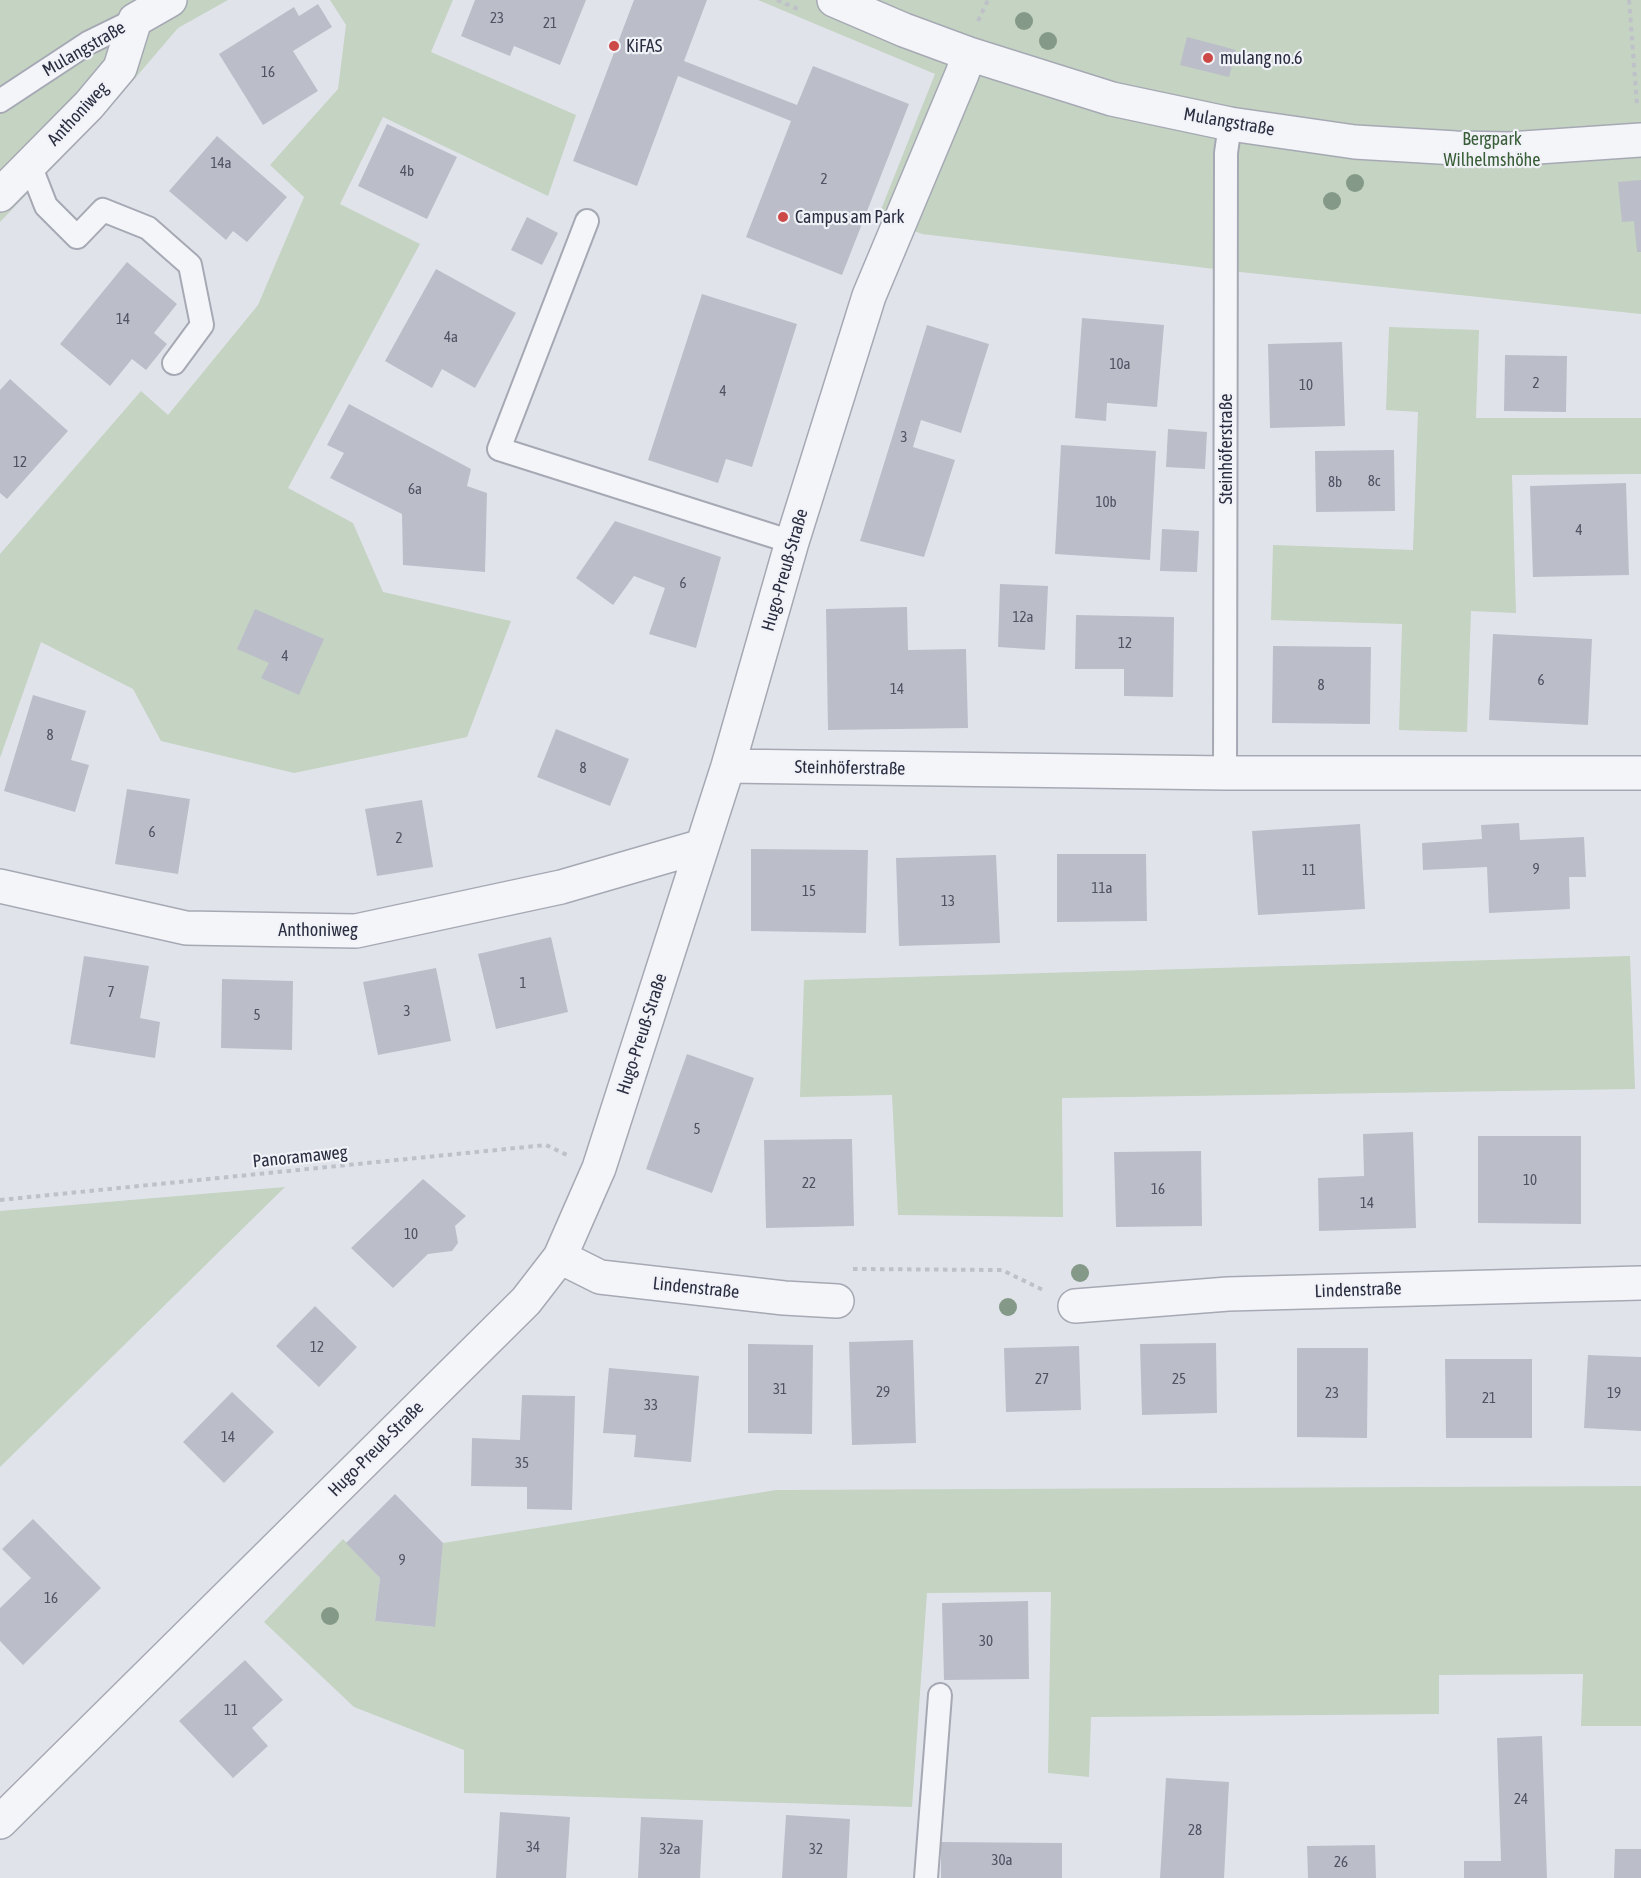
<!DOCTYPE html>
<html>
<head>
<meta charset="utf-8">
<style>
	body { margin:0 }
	canvas { display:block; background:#e1e3ea }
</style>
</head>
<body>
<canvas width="1641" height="1878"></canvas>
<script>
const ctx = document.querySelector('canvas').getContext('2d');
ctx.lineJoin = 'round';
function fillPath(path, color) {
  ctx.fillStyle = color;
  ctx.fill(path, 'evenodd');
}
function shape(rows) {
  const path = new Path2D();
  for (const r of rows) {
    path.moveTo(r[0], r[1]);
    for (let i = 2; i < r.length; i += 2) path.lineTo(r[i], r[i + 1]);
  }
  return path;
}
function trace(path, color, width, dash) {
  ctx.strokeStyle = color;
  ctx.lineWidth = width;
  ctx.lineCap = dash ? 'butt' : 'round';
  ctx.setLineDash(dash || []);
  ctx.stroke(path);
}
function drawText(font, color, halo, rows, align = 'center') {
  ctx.font = font + ' "Asap Condensed",sans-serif';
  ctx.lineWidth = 4.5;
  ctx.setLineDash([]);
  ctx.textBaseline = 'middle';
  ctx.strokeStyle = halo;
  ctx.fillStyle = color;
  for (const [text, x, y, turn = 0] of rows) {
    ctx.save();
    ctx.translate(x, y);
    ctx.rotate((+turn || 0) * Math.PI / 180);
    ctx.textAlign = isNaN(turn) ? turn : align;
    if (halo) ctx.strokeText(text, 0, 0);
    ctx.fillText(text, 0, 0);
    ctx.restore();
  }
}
const green = shape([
	[0,0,228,0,178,28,107,111,0,222],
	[330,0,453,0,431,52,576,115,548,196,383,117,340,204,420,244,288,488,353,523,383,592,511,621,467,737,294,773,161,741,133,689,41,642,0,758,0,554,141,391,168,415,258,305,304,197,270,165,338,89,346,25],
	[758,0,1641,0,1641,314,1240,272,922,234,878,217,935,74],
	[1389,327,1479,330,1476,418,1641,418,1641,474,1512,475,1516,613,1471,611,1467,732,1399,730,1402,624,1271,620,1273,545,1413,550,1418,412,1386,410],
	[1630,956,1635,1089,1062,1098,1063,1217,898,1215,892,1095,800,1097,804,980],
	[285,1187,0,1467,0,1211],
	[1641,1486,1641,1726,1581,1726,1583,1674,1439,1675,1439,1714,1091,1717,1089,1777,1048,1773,1051,1592,927,1593,912,1807,464,1793,464,1750,354,1707,264,1622,343,1539,380,1578,375,1621,434,1627,443,1543,776,1490]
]);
const building = shape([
	[475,0,586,0,560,65,514,46,510,56,461,36],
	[634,0,707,0,684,61,797,105,813,66,909,104,842,275,746,237,791,121,678,76,637,186,573,161],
	[318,4,332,27,293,51,318,91,263,125,219,54,294,7,299,16],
	[1187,37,1236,50,1229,77,1180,65],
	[387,124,457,157,427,219,358,186],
	[217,136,287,197,247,242,233,231,226,240,169,191],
	[1641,180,1641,252,1637,252,1634,221,1622,222,1618,182],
	[527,217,558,233,542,265,511,250],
	[127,262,177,304,154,333,167,344,146,370,132,359,110,386,60,344],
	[436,269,516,313,475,388,442,369,432,388,385,361],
	[702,294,797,324,752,467,726,459,718,483,648,460],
	[1082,318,1164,325,1157,407,1107,403,1106,421,1075,418],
	[927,325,989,344,961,433,921,420,913,447,955,460,924,557,860,541],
	[1342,342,1345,426,1270,428,1268,344],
	[1505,355,1567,356,1566,412,1504,411],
	[10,379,68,431,7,499,0,493,0,390],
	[349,404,471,469,467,486,487,493,485,572,403,565,402,514,330,478,344,453,327,445],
	[1168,429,1207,432,1205,469,1166,467],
	[1061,445,1156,451,1150,560,1055,554],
	[1394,450,1395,511,1316,512,1315,451],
	[1626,483,1629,575,1533,577,1530,486],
	[615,521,721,557,696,648,649,634,665,588,634,576,613,605,576,578],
	[1162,529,1199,531,1197,572,1160,571],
	[1000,584,1048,586,1045,650,998,647],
	[907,607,908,650,966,649,968,728,828,730,826,609],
	[255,609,324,639,299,695,261,678,269,663,237,649],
	[1076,615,1174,617,1173,697,1124,696,1124,669,1075,669],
	[1493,634,1592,639,1588,725,1489,720],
	[1273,646,1371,647,1370,724,1272,723],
	[33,695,86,711,71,760,89,765,75,812,4,791],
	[556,729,629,759,610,806,537,777],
	[127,789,190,799,178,874,115,864],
	[422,800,433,867,377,876,365,809],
	[1519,823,1520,840,1584,837,1586,877,1569,877,1570,909,1489,913,1487,867,1423,870,1422,843,1482,839,1481,825],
	[1360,824,1365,909,1258,915,1252,831],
	[751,849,868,850,866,933,751,931],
	[1057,854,1146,854,1147,921,1057,922],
	[996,855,1000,943,899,946,896,858],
	[551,937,568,1012,496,1029,478,954],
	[84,956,149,966,140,1018,160,1022,155,1058,70,1044],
	[436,968,451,1041,378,1055,363,982],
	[222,979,293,981,292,1050,221,1048],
	[687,1054,754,1078,712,1193,646,1169],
	[1413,1132,1416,1228,1319,1231,1318,1178,1364,1176,1363,1134],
	[1478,1136,1581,1136,1581,1224,1478,1223],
	[852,1139,854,1226,766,1228,764,1140],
	[1201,1151,1202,1226,1116,1227,1114,1152],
	[423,1179,466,1216,455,1226,458,1243,452,1251,428,1254,393,1288,351,1248],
	[315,1306,357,1347,319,1387,276,1346],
	[913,1340,916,1443,852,1445,849,1342],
	[1216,1343,1217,1413,1142,1415,1140,1344],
	[748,1344,813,1345,812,1434,748,1433],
	[1079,1346,1081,1410,1006,1412,1004,1348],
	[1297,1348,1368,1348,1367,1438,1297,1437],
	[1588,1355,1641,1357,1641,1431,1584,1428],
	[1445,1359,1532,1359,1532,1438,1446,1438],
	[609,1368,699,1376,691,1462,634,1457,636,1435,603,1433],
	[232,1392,274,1432,224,1483,183,1442],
	[522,1395,575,1396,572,1510,527,1509,527,1487,471,1486,472,1438,520,1440],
	[395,1494,443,1543,435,1627,375,1621,380,1578,346,1543],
	[33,1519,101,1588,23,1665,0,1641,0,1608,31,1578,2,1549],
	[1028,1601,1029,1679,944,1680,942,1603],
	[245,1660,283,1700,252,1728,268,1746,233,1778,179,1721],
	[1542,1736,1547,1878,1464,1878,1464,1861,1501,1861,1497,1738],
	[1166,1778,1229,1782,1224,1878,1160,1878],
	[500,1812,570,1817,566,1878,496,1878],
	[786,1815,850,1819,847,1878,782,1878],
	[641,1817,703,1820,700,1878,638,1878],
	[941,1842,1062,1843,1062,1878,941,1878],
	[1375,1845,1376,1878,1308,1878,1307,1846],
	[1615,1849,1641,1849,1641,1878,1614,1878]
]);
const path = shape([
	[777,0,798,9],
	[1629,0,1637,104],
	[978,21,988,0],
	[0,1200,546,1145,567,1155],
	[853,1269,1002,1270,1045,1291]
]);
const lane = shape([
	[0,101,88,43,135,20],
	[30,165,46,206,77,237,103,210,148,228,190,265,202,325,174,363],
	[587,221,499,449,792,542],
	[1225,773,1226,153,1230,124],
	[926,1878,940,1695]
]);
const street = shape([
	[834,0,904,30,969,54,1112,99,1230,124,1355,142,1456,148,1509,149,1641,140],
	[0,195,89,105,120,68,135,20,170,0],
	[728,766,1225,773,1641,773],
	[0,886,186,928,356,931,561,887,702,846],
	[560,1257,600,1277,784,1298,837,1301],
	[1075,1306,1228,1294,1641,1283],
	[0,1822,526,1301,560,1257,599,1168,728,766,792,542,869,296,962,74,969,54]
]);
const trees = [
	[1024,21],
	[1048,41],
	[1355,183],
	[1332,201],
	[1080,1273],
	[1008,1307],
	[330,1616]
];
const markers = [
	[614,46,6,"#cc4948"],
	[1208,58,6,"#cc4948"],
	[783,217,6,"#cc4948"]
];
const numberNames = [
	["23",497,18],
	["21",550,23],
	["16",268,72],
	["14a",221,163],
	["4b",407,171],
	["2",824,179],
	["14",123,319],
	["4a",451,337],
	["10a",1120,364],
	["2",1536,383],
	["10",1306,385],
	["4",723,391],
	["3",904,437],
	["12",20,462],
	["8c",1374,481],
	["8b",1335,482],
	["6a",415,489],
	["10b",1106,502],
	["4",1579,530],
	["6",683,583],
	["12a",1023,617],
	["12",1125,643],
	["4",285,656],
	["6",1541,680],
	["8",1321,685],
	["14",897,689],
	["8",50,735],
	["8",583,768],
	["6",152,832],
	["2",399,838],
	["9",1536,869],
	["11",1309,870],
	["11a",1102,888],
	["15",809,891],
	["13",948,901],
	["1",523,983],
	["7",111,992],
	["3",407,1011],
	["5",257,1015],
	["5",697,1129],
	["10",1530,1180],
	["22",809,1183],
	["16",1158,1189],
	["14",1367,1203],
	["10",411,1234],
	["12",317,1347],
	["27",1042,1379],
	["25",1179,1379],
	["31",780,1389],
	["29",883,1392],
	["23",1332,1393],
	["19",1614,1393],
	["21",1489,1398],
	["33",651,1405],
	["14",228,1437],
	["35",522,1463],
	["9",402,1560],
	["16",51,1598],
	["30",986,1641],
	["11",231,1710],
	["24",1521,1799],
	["28",1195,1830],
	["34",533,1847],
	["32a",670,1849],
	["32",816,1849],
	["30a",1002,1860],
	["26",1341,1862]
];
const poiNames = [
	["KiFAS",626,46],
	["mulang no.6",1220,58],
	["Campus am Park",795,217]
];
const streetNames = [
	["Mulangstraße",84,49,-30],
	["Anthoniweg",78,114,-47],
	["Mulangstraße",1229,122,10],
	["Steinhöferstraße",1226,449,-90],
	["Hugo-Preuß-Straße",785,570,-74],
	["Steinhöferstraße",850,768,1],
	["Anthoniweg",318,930],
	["Hugo-Preuß-Straße",642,1034,-72],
	["Panoramaweg",300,1157,-6],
	["Lindenstraße",696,1288,6],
	["Lindenstraße",1358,1290,-2],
	["Hugo-Preuß-Straße",376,1449,-45]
];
const parkNames = [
	["Bergpark",1492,139],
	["Wilhelmshöhe",1492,160]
];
fillPath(green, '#c4d3c2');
fillPath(building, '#bbbec9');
trace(lane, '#a6a9b4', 26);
trace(street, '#a6a9b4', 36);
trace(path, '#bfc1c8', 4, [4.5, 4.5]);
trace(lane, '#f4f5f8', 22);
trace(street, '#f4f5f8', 33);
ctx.fillStyle = '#849988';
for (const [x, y] of trees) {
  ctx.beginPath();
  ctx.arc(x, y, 9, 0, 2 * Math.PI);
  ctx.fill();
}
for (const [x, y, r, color] of markers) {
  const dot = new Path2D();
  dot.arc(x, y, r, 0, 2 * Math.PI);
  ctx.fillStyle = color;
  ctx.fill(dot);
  trace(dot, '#f1f2f7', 2);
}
drawText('15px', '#4e5263', null, numberNames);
drawText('18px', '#2a2e41', '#f1f2f7', poiNames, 'left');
drawText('18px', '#2a2e41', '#f1f2f7', streetNames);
drawText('18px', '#385d37', '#f1f2f7', parkNames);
</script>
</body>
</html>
